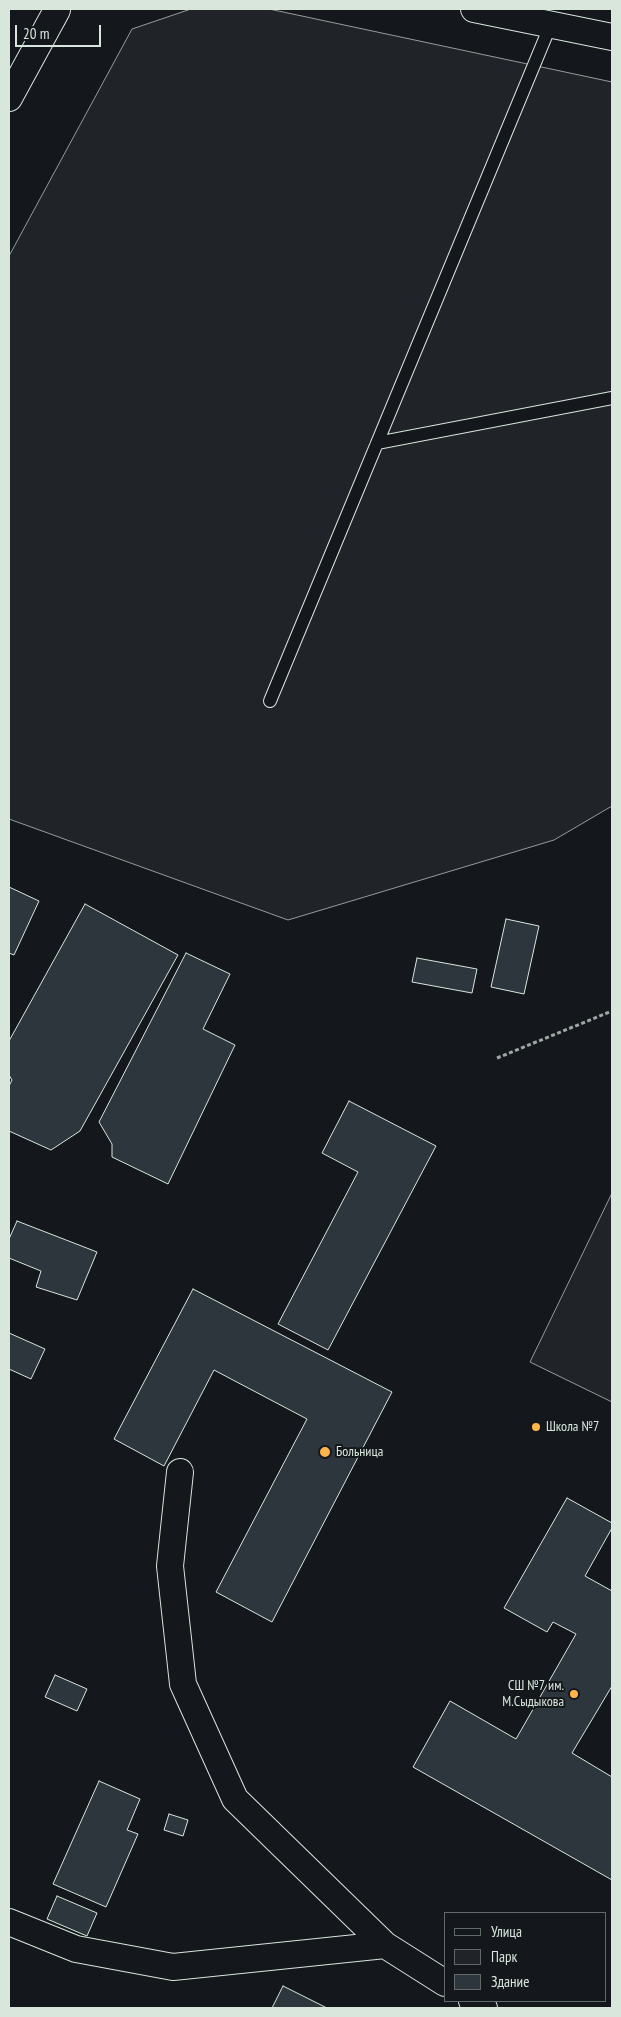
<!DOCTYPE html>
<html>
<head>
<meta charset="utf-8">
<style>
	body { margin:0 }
	#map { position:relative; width:621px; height:2017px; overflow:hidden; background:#14181c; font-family:"PT Sans Narrow",sans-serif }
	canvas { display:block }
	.frame { position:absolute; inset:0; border:10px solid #d8e6dc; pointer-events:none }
	.legend { position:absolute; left:444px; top:1912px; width:162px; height:90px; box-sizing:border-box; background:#14181c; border:1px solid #626a69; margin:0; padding:6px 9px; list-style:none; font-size:15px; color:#d8e6dc }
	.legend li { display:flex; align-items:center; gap:10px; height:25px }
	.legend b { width:25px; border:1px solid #626a69 }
	.scale { position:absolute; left:15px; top:25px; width:86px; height:22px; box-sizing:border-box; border:2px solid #d8e6dc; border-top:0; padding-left:6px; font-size:15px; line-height:18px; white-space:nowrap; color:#d8e6dc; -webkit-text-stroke:4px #14181c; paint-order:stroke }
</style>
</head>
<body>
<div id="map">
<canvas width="621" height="2017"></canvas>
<div class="frame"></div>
<ul class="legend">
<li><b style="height:6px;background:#14181c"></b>Улица</li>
<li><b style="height:14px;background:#202428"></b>Парк</li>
<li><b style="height:14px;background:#2c363c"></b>Здание</li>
</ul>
<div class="scale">20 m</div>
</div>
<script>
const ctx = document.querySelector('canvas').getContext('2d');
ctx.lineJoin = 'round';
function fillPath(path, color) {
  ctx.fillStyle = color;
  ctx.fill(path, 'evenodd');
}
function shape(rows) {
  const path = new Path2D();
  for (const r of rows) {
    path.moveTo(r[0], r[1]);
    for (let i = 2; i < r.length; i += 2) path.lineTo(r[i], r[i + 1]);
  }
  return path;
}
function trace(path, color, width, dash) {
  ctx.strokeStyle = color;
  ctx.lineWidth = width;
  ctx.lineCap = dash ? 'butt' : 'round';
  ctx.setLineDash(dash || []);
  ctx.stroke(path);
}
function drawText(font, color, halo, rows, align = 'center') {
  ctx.font = font + ' "PT Sans Narrow",sans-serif';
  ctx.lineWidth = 4;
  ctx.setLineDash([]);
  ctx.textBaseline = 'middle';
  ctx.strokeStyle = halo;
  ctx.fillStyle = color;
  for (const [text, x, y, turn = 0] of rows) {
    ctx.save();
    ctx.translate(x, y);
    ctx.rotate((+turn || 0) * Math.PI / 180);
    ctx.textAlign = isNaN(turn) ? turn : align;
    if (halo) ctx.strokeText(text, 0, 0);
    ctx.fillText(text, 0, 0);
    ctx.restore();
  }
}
const green = shape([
	[191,9,269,9,612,82,612,806,554,840,288,920,9,819,9,256,132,29,191,9],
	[612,1193,612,1402,530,1362,612,1193]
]);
const building = shape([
	[9,887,39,901,14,955,9,953,9,887],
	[85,904,178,955,80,1131,51,1150,9,1131,9,1086,12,1080,9,1075,9,1041,85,904],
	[506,919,539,926,524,994,491,987,506,919],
	[186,953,230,974,203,1029,235,1045,168,1184,112,1157,112,1144,99,1122,186,953],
	[417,958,477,969,472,993,412,982,417,958],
	[349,1101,436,1146,328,1350,278,1324,358,1172,322,1153,349,1101],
	[17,1221,97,1252,77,1300,36,1287,41,1271,9,1258,9,1239,17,1221],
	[193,1289,392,1392,272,1622,216,1592,307,1419,214,1370,164,1466,114,1439,193,1289],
	[9,1333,45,1349,31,1379,9,1369,9,1333],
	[567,1498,612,1523,612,1528,585,1576,612,1591,612,1686,572,1753,612,1777,612,1880,413,1767,450,1701,516,1739,576,1634,553,1622,547,1632,504,1608,567,1498],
	[55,1675,87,1689,77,1711,45,1697,55,1675],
	[99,1781,140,1799,127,1830,138,1834,106,1907,53,1884,99,1781],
	[169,1814,188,1820,183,1836,164,1830,169,1814],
	[57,1896,97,1913,87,1936,47,1919,57,1896],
	[283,1986,327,2008,272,2008,283,1986]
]);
const path = shape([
	[497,1058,612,1011]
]);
const service = shape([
	[377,443,612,398],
	[270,701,551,24]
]);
const minor = shape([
	[474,9,612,37],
	[9,98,57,10],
	[180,1472,170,1566,183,1684,235,1799,385,1945,445,1983],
	[9,1922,76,1949,173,1967,385,1945],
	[472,2001,484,2008]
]);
const markers = [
	[536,1427,5,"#ffb74d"],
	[325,1452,6,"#ffb74d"],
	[574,1694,5,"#ffb74d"]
];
const poiNames = [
	["Школа №7",546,1427],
	["Больница",336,1452],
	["СШ №7 им.",564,1686,"right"],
	["М.Сыдыкова",564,1702,"right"]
];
fillPath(green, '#202428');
trace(green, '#939e99', 1);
fillPath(building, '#2c363c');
trace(building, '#d8e6dc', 1);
trace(service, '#d8e6dc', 14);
trace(minor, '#d8e6dc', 28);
trace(path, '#9da8a2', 3, [4, 2.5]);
trace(service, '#14181c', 12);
trace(minor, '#14181c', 26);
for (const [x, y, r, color] of markers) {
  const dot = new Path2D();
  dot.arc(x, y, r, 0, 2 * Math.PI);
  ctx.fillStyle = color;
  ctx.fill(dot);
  trace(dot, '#14181c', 2);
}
drawText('14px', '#d8e6dc', '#14181c', poiNames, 'left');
</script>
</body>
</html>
